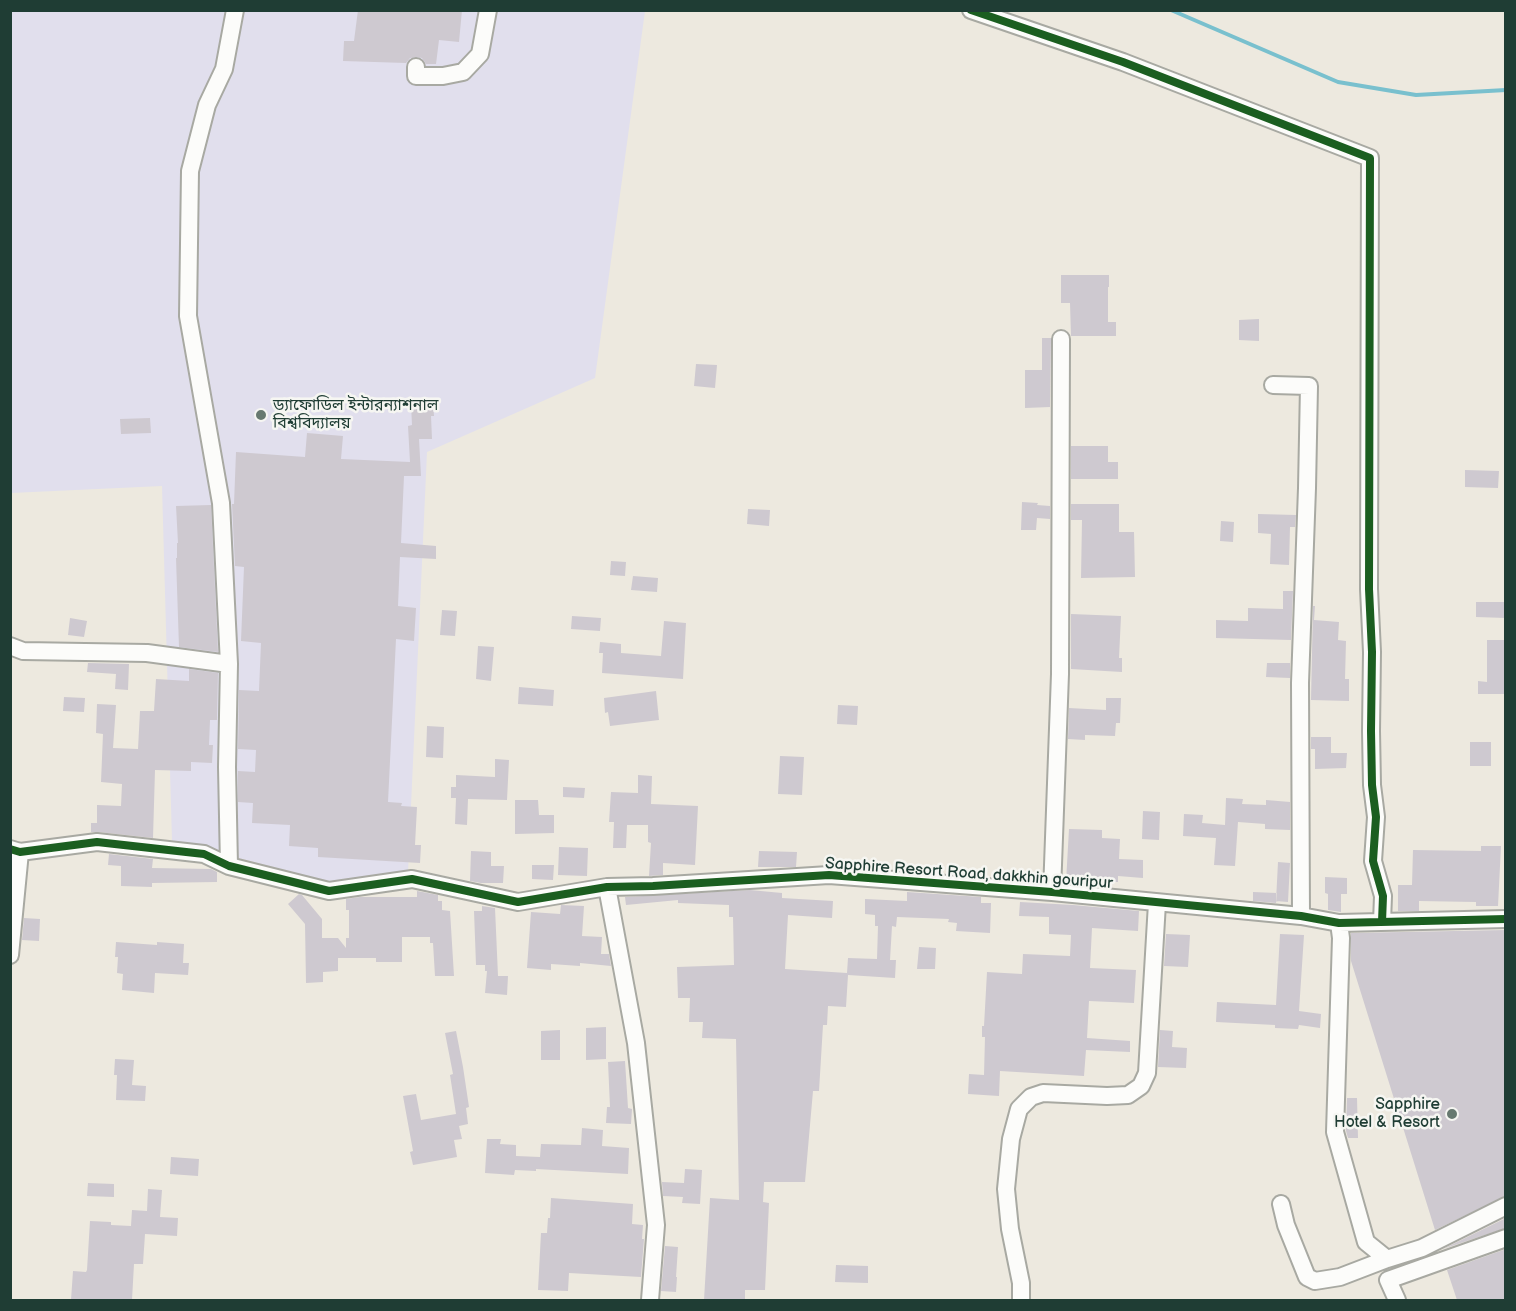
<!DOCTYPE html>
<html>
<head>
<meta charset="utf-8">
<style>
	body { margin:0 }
	#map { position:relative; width:1516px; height:1311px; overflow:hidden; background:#ede9df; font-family:"Balsamiq Sans",sans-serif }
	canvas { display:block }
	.frame { position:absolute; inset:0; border:12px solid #1f3d34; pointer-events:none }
</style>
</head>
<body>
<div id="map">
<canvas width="1516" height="1311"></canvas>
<div class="frame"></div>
</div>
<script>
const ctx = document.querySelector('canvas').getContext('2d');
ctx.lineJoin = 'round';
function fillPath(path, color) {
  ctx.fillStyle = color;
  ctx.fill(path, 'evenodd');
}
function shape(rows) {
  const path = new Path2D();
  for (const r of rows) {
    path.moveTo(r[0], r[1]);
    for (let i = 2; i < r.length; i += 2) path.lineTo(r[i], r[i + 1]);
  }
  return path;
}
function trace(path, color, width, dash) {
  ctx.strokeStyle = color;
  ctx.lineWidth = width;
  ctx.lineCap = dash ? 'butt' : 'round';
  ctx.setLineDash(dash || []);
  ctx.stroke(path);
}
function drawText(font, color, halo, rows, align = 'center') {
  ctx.font = font + ' "Balsamiq Sans","Noto Sans Bengali",sans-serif';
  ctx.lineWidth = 5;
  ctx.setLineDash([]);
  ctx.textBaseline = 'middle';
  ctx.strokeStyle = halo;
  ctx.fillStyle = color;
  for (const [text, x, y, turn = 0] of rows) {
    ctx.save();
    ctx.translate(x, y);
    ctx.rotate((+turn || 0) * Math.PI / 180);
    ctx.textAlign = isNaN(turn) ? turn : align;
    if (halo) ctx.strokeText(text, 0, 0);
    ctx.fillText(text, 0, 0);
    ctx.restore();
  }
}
const built = shape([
	[11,11,645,11,595,378,427,452,408,872,331,882,172,841,162,486,11,493]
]);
const stream = shape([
	[1171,10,1338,82,1416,95,1506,90]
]);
const building = shape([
	[358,10,462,10,459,42,439,40,436,64,426,64,422,58,417,57,410,58,406,63,343,61,344,41,354,41],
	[1061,275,1109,275,1109,287,1108,287,1108,322,1116,322,1116,336,1071,336,1070,303,1061,303],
	[1259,319,1259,341,1239,340,1239,320],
	[1042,338,1051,338,1050,407,1025,408,1025,370,1042,370],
	[696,364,717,365,715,388,694,386],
	[433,403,434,416,431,416,432,439,419,439,421,476,404,476,401,543,436,546,436,559,400,557,398,606,416,608,414,641,396,639,388,802,402,803,401,806,417,807,415,845,421,845,420,863,318,857,318,848,289,846,290,825,252,823,253,803,238,802,238,771,255,772,256,750,238,749,239,690,259,691,261,643,241,641,244,567,235,566,232,504,234,504,236,452,305,457,307,433,343,436,341,459,410,462,408,426,412,425,411,404],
	[150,418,151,433,121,434,120,419],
	[1071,446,1108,446,1108,462,1118,462,1118,479,1071,479],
	[1465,470,1499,471,1498,488,1465,487],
	[1022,502,1038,503,1037,505,1050,506,1050,519,1037,518,1036,530,1021,530],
	[1071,504,1119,504,1119,532,1134,532,1135,577,1081,578,1082,520,1071,520],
	[211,505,218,652,179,647,176,558,177,558,177,543,178,543,176,506],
	[748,509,770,510,769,526,747,524],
	[1258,514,1296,515,1295,527,1290,527,1289,565,1270,564,1271,534,1258,533],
	[1221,521,1234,522,1233,542,1220,541],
	[611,561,626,562,625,576,610,575],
	[633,576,658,578,657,592,631,590],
	[1283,591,1293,591,1291,640,1216,638,1216,620,1248,621,1248,608,1283,609],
	[1476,602,1506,602,1506,618,1476,617],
	[1313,606,1315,606,1314,620,1339,622,1338,640,1346,641,1345,679,1349,679,1349,701,1311,700],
	[442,610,457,611,455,636,440,635],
	[1071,614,1121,616,1119,658,1122,658,1122,672,1071,669],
	[572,616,601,618,600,631,571,629],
	[70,618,87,621,84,637,68,635],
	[664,621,686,623,683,679,602,673,603,653,599,653,600,642,621,644,621,653,661,656],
	[1487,640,1506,640,1506,694,1478,694,1478,681,1487,682],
	[478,646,494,647,491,681,476,679],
	[88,663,129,664,128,690,115,689,116,674,87,672],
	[1267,663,1290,663,1290,678,1266,677],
	[189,669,218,673,217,720,210,720,209,745,213,745,212,763,191,762,191,771,155,770,153,838,98,832,91,832,91,823,97,823,97,805,121,806,122,784,101,782,103,734,96,733,97,704,116,705,113,748,138,749,140,711,154,711,156,679,189,681],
	[519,687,554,690,553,706,518,704],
	[656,691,659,720,610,726,608,712,605,713,604,698],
	[64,697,85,698,84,712,63,711],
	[1106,698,1121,698,1120,723,1116,723,1115,736,1085,735,1085,740,1068,739,1069,708,1106,710],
	[838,705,858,706,857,725,837,724],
	[427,726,444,727,443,758,426,757],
	[1311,737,1331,737,1331,753,1347,753,1346,768,1315,769,1315,749,1311,749],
	[1470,742,1491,742,1491,766,1470,766],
	[780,756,804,757,802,795,778,794],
	[495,759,509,760,507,800,468,799,467,825,455,824,456,798,451,798,451,787,456,787,456,775,495,777],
	[638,775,652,776,651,804,698,806,695,865,663,863,663,875,649,876,651,843,648,842,648,825,627,825,626,848,613,848,614,822,609,822,611,792,638,793],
	[563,787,585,788,584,798,563,797],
	[1226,798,1243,799,1242,804,1266,805,1266,800,1290,802,1290,830,1265,829,1265,824,1238,822,1235,866,1214,865,1216,838,1183,836,1184,814,1203,815,1202,823,1225,825],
	[515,800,538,800,539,815,554,815,554,833,515,834],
	[1143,811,1160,812,1159,840,1142,839],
	[1069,829,1102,830,1102,838,1120,839,1119,859,1143,860,1143,878,1118,876,1118,882,1102,882,1101,886,1066,882],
	[1481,846,1501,846,1498,906,1476,906,1476,902,1419,901,1419,911,1398,911,1398,885,1412,885,1413,850,1481,851],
	[559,847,588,848,587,876,558,875],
	[471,851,491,852,491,866,504,866,503,883,481,883,470,881],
	[759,851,797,852,796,867,758,867],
	[109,854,153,859,152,868,211,869,217,872,217,882,152,883,152,887,121,886,121,866,108,865],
	[1278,862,1290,863,1288,902,1276,901],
	[532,865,554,865,553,880,532,879],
	[1325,877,1347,878,1347,894,1341,894,1341,912,1328,910,1328,894,1325,893],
	[750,890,782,893,782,898,833,901,832,918,788,915,785,969,847,973,848,958,877,959,878,926,875,926,875,915,865,914,865,899,907,901,907,892,981,897,981,903,991,903,990,933,956,931,957,923,948,922,949,919,897,917,896,927,892,926,890,960,896,960,895,978,848,975,846,1007,828,1006,827,1025,823,1025,819,1091,813,1091,805,1182,764,1182,763,1202,769,1203,765,1290,745,1290,745,1300,704,1300,710,1198,739,1200,736,1039,702,1038,703,1022,689,1022,690,998,678,998,677,967,734,965,733,917,729,917,729,905,678,903,678,900,626,905,625,897],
	[417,891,438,895,438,901,442,901,442,910,450,911,454,976,435,976,433,943,430,943,430,937,402,937,402,962,376,962,376,958,338,958,338,971,323,972,323,982,306,983,305,924,288,904,299,894,302,895,322,919,322,938,338,938,346,948,346,938,349,938,349,910,346,910,346,899,360,897,417,897],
	[1253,892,1277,893,1276,903,1253,901],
	[1020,902,1073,905,1139,911,1138,931,1092,928,1090,968,1136,970,1134,1003,1089,1001,1087,1038,1130,1041,1130,1052,1086,1050,1084,1076,1000,1071,999,1096,968,1094,969,1074,984,1075,985,1037,982,1037,982,1026,984,1026,987,972,1022,974,1023,954,1070,956,1071,935,1049,934,1049,917,1019,916],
	[561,905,584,906,582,936,602,937,601,954,609,954,611,966,580,963,580,966,551,964,551,970,527,968,531,912,560,914],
	[482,906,495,908,498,976,508,976,507,995,485,993,487,971,485,971,485,965,476,965,474,911,482,911],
	[24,918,40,919,39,941,22,940],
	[1506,930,1506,1196,1435,1230,1351,961,1351,933],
	[1166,934,1190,935,1188,967,1164,966],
	[1280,934,1304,935,1299,1011,1321,1014,1320,1028,1299,1025,1298,1029,1275,1028,1275,1025,1216,1022,1217,1002,1276,1005],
	[116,942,157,945,157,942,184,944,183,963,189,963,188,975,155,973,154,993,122,990,123,974,117,973,118,957,115,957],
	[919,947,936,948,935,969,917,969],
	[606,1027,606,1059,586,1060,586,1028],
	[560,1030,560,1060,541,1060,541,1031],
	[1160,1030,1173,1031,1172,1047,1187,1048,1186,1068,1158,1067],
	[456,1031,463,1067,469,1107,466,1108,468,1124,459,1126,462,1139,454,1140,457,1157,413,1165,410,1152,413,1151,403,1096,416,1094,421,1120,456,1114,450,1075,453,1074,445,1033],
	[115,1059,134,1060,132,1085,146,1086,145,1101,116,1100,117,1075,114,1075],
	[625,1061,628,1108,632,1109,631,1124,606,1123,607,1107,610,1107,608,1062],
	[1347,1098,1357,1098,1358,1138,1348,1138,1346,1131],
	[582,1128,603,1130,602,1146,629,1148,628,1174,536,1169,536,1171,515,1170,514,1175,485,1173,487,1139,501,1139,500,1144,516,1145,516,1156,540,1157,541,1144,581,1145],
	[171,1157,199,1159,198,1176,170,1174],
	[685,1169,702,1170,700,1204,682,1203,683,1197,663,1196,662,1182,684,1183],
	[88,1183,114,1184,114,1197,87,1196],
	[148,1189,162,1190,160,1217,178,1218,177,1236,145,1234,143,1264,134,1264,132,1300,71,1300,73,1271,86,1272,87,1270,90,1221,111,1222,111,1225,131,1226,132,1210,147,1211],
	[551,1198,633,1204,632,1224,643,1225,642,1239,644,1239,641,1277,569,1273,568,1291,538,1290,541,1233,547,1233,548,1218,550,1218],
	[1506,1218,1506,1228,1443,1249],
	[665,1246,678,1247,676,1277,677,1277,676,1292,661,1291],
	[1506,1249,1506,1300,1457,1300,1447,1270],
	[836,1265,868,1266,868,1283,835,1282]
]);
const minor = shape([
	[971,10,1123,62,1370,158,1369,589,1372,652,1371,731,1372,785,1376,817,1373,861,1383,896,1382,922],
	[416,67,416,76,443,76,463,72,480,54,488,10],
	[1273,385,1309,386,1307,488,1300,683,1301,916],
	[10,646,23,651,147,653,229,664,221,503,188,316,190,171,207,105,224,69,235,10],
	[10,849,20,852,97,842,204,854,229,866,329,891,412,879,518,902,607,887,653,886,829,875,1052,892,1301,916,1339,923,1506,919],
	[229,866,227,767,229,664],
	[607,887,636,1043,656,1225,650,1300],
	[1052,892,1060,674,1061,339],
	[1339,923,1341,938,1335,1132,1366,1242,1387,1259,1422,1248,1506,1206],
	[10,955,20,852],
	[1281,1204,1286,1225,1307,1277,1315,1281,1340,1277,1387,1259],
	[1021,1300,1021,1283,1010,1229,1006,1189,1011,1139,1019,1109,1031,1097,1043,1093,1107,1096,1128,1095,1141,1086,1147,1073,1157,903],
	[1397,1300,1388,1280,1506,1238]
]);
const cycleway = shape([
	[971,10,1123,62,1370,158,1369,589,1372,652,1371,731,1372,785,1376,817,1373,861,1383,896,1382,922],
	[10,849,20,852,97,842,204,854,229,866,329,891,412,879,518,902,607,887,653,886,829,875,1052,892,1301,916,1339,923,1506,919]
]);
const markers = [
	[261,415,6,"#677970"],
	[1452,1114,6,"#677970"]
];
const poiNames = [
	["ড্যাফোডিল ইন্টারন্যাশনাল",273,406],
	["বিশ্ববিদ্যালয়",273,424],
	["Sapphire",1440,1105,"right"],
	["Hotel & Resort",1440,1123,"right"]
];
const streetNames = [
	["Sapphire Resort Road, dakkhin gouripur",969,874,4]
];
fillPath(built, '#e1dfed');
trace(stream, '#79c0ce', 4);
fillPath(building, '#cec9d0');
trace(minor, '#a8a9a2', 20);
trace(minor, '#fcfcfa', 16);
trace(cycleway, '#1b5e20', 8);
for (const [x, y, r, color] of markers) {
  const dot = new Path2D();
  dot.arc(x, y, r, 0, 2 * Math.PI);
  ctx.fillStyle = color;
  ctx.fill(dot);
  trace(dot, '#f6f6f2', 2);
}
drawText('16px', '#1f3d34', '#f6f6f2', poiNames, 'left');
drawText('16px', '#1f3d34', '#f6f6f2', streetNames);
</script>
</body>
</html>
